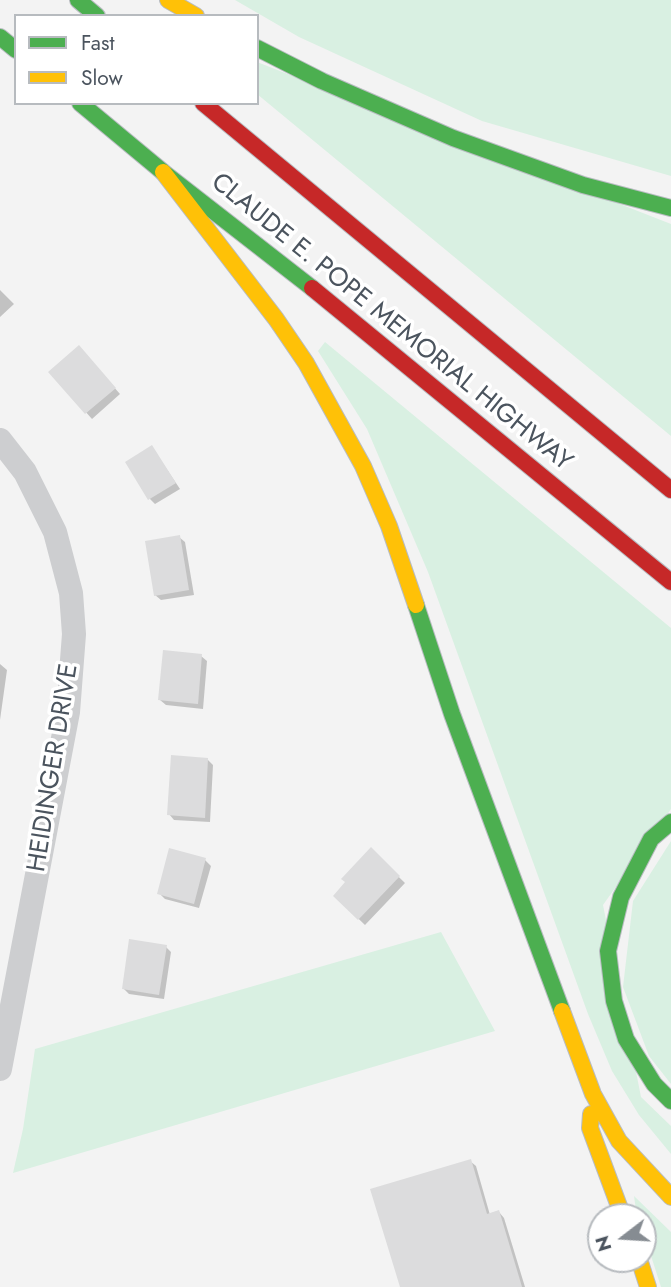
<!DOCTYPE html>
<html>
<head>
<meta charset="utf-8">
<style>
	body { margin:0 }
	#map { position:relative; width:671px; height:1287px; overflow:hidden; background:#f3f3f3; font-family:Jost,sans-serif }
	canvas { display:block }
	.legend { position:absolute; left:14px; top:14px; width:245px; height:91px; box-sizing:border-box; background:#fff; border:2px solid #b7bbbf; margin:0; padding:9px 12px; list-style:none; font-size:21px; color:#4b545e }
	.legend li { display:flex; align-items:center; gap:14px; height:35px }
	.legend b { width:35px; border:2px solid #b7bbbf }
	.north { position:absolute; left:587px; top:1203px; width:70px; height:70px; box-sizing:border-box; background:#fff; border:2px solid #b7bbbf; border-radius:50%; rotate:253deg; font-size:19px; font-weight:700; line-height:28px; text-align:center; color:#4b545e }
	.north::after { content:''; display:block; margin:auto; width:24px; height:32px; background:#868c92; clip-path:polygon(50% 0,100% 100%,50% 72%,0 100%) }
</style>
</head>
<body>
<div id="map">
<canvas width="671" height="1287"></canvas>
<ul class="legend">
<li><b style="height:9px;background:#4caf50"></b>Fast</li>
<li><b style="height:9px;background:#ffc107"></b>Slow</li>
</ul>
<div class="north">N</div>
</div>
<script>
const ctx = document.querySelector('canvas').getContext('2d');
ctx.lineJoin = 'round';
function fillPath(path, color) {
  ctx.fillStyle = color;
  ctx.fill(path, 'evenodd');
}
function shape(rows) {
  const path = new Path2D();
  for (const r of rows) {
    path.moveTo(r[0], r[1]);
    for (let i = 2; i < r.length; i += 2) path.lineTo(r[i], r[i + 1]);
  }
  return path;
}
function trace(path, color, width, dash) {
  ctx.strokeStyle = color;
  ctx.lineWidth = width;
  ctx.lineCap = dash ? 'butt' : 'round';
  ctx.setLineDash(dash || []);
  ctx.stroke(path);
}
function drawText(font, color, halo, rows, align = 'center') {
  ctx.font = font + ' Jost,sans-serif';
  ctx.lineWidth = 7;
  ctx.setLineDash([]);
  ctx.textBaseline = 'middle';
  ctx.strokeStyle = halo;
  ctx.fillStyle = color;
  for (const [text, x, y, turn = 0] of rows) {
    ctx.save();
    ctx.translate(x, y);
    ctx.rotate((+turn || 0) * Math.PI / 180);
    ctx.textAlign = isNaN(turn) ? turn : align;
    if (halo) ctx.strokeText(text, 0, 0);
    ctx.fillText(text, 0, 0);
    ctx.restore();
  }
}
const green = shape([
	[235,0,671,0,671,176,482,121,299,37],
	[257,62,671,224,671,436,257,94],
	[325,342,671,628,671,809,603,905,641,1097,671,1126,671,1154,639,1115,612,1071,588,1014,428,572,367,429,318,351],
	[671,841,671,1084,649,1056,623,987,633,901],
	[441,932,495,1031,13,1173,23,1129,35,1049],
	[634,1196,671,1232,671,1287,661,1287,643,1231,643,1217,637,1217]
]);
const shadow = shape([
	[0,290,14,304,0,317],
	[84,353,120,394,92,419,50,372],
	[152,447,180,489,155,504,150,499],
	[179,537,185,542,194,595,161,600,155,595],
	[201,656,207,661,203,709,166,705,160,700],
	[0,664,7,670,0,720],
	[207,759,213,765,210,822,174,820,169,814],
	[371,850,405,883,365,925,335,896],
	[205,860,211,866,199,908,165,899,159,893],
	[166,947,171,952,164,999,129,994,123,988],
	[470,1161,476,1166,490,1215,499,1212,504,1218,525,1287,402,1287]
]);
const building = shape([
	[79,345,116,388,85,414,48,372],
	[152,445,176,483,148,500,125,462],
	[180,535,189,590,154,596,145,541],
	[163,650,202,654,198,704,158,700],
	[171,755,208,758,205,818,167,815],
	[371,847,400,876,358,920,333,896,345,882,341,879],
	[169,848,206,858,194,904,157,894],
	[129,939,167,945,159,995,122,989],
	[471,1159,487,1214,499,1210,522,1287,400,1287,370,1189]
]);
const street = shape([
	[0,440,25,472,55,532,71,593,74,634,68,712,0,1069]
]);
const fast = shape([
	[78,0,97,16],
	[0,37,16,50],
	[257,48,322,81,453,138,583,185,671,208],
	[80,103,163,172,312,288],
	[416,605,452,714,562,1011],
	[671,822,651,839,621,897,608,951,614,1001,626,1039,654,1084,671,1101]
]);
const slow = shape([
	[168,0,196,16],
	[163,172,276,319,306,363,363,466,389,526,416,605],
	[562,1011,593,1094,619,1141,671,1197],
	[591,1114,590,1128,623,1217],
	[639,1259,648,1287]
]);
const jam = shape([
	[203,103,671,490],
	[312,288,671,582]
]);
const streetNames = [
	["CLAUDE E. POPE MEMORIAL HIGHWAY",391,323,39],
	["HEIDINGER DRIVE",54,768,-81]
];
fillPath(green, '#d9f0e2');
fillPath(shadow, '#0003');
fillPath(building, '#dcdcdd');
trace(fast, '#b8bcc1', 18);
trace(slow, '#b8bcc1', 18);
trace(jam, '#b8bcc1', 18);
trace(street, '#cdced0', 24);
trace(fast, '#4caf50', 16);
trace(slow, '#ffc107', 16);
trace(jam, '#c62828', 16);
drawText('26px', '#4b545e', '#fff', streetNames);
</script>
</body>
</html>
